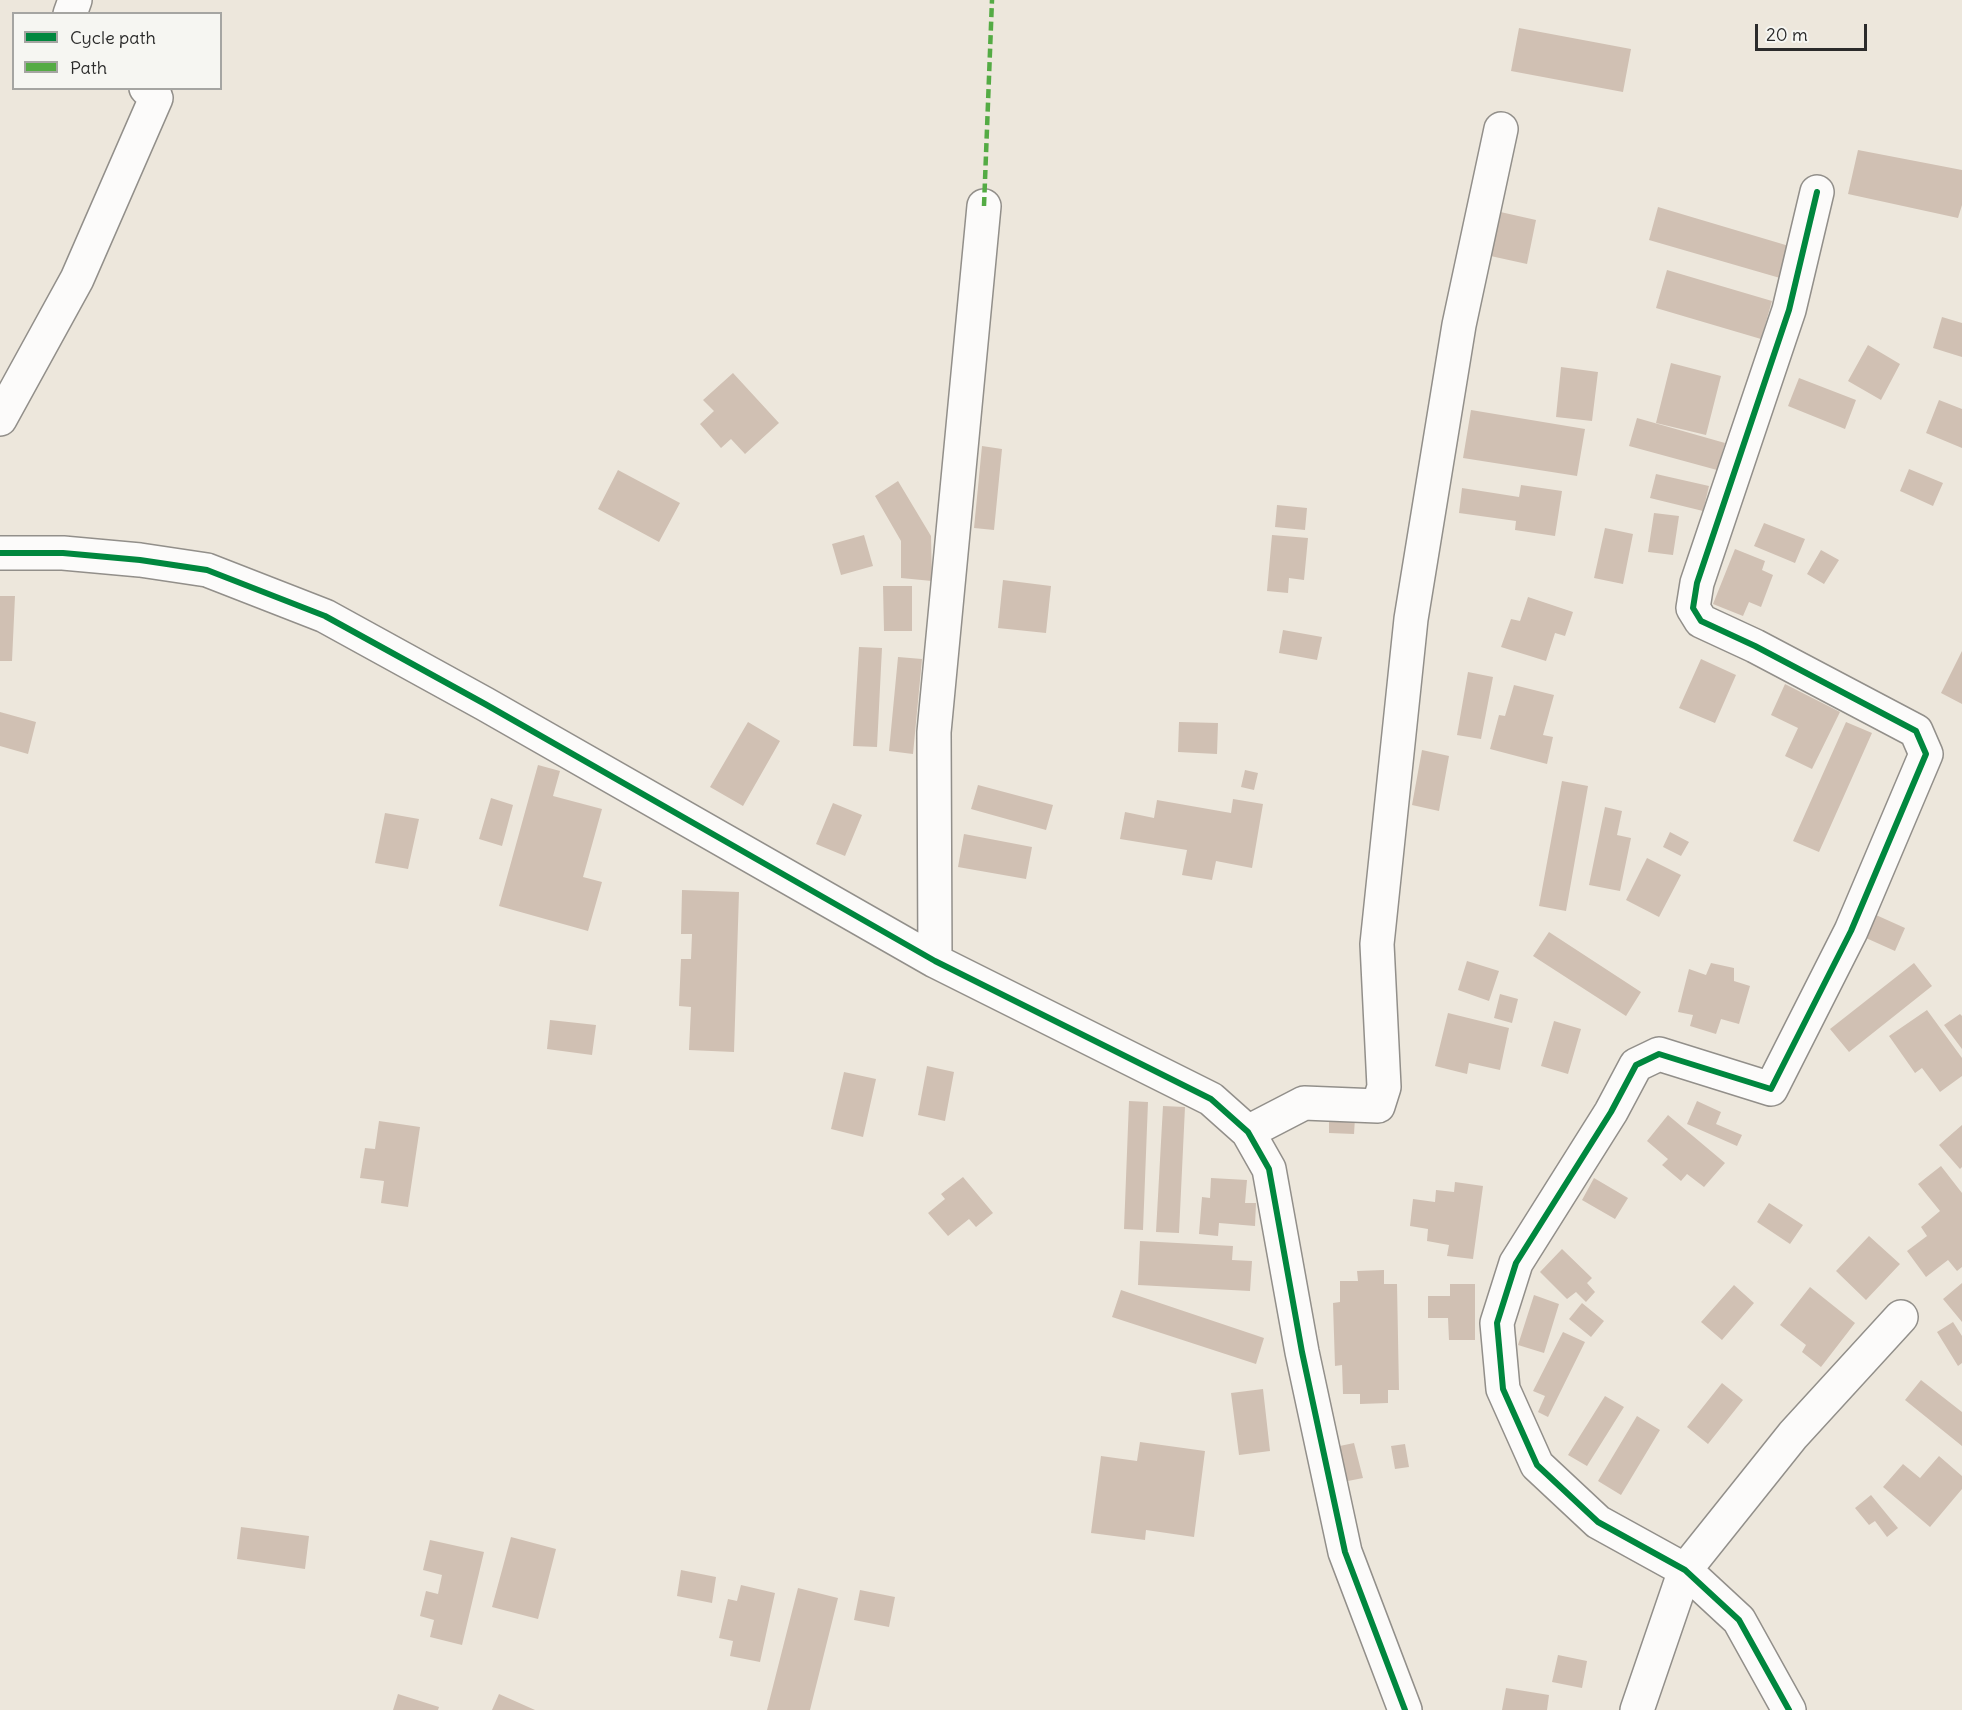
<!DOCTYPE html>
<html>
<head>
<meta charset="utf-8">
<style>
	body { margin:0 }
	#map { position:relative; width:1962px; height:1710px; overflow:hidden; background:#ede7dc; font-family:Delius,sans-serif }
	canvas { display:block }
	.legend { position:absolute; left:12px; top:12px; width:210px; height:78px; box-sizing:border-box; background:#f6f6f2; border:2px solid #a5a5a2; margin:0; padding:8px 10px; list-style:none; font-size:18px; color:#2b2b2b }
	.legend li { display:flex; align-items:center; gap:12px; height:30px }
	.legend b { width:30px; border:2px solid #a5a5a2 }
	.scale { position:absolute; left:1755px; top:24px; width:112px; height:27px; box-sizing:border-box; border:3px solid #2b2b2b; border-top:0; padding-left:8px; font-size:18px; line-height:21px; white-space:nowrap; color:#2b2b2b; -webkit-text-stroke:4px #f6f6f2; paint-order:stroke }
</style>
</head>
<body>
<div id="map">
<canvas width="1962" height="1710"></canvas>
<ul class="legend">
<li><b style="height:8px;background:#00873e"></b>Cycle path</li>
<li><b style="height:8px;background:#54ab44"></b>Path</li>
</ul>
<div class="scale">20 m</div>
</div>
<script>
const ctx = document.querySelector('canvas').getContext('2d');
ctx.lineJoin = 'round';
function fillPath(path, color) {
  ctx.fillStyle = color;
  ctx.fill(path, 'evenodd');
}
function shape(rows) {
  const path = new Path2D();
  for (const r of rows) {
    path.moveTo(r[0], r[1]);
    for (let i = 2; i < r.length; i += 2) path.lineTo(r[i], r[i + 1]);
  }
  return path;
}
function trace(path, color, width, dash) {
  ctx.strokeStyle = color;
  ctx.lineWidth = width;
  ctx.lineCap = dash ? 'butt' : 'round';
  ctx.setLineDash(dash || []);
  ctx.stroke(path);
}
const building = shape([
	[1519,28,1631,49,1623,92,1511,71],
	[1858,150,1962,170,1962,205,1958,218,1848,194],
	[1658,207,1789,246,1780,278,1649,240],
	[1496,211,1536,220,1527,264,1486,255],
	[1667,270,1772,301,1761,339,1656,308],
	[1942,317,1962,323,1962,357,1933,348],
	[1868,345,1900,364,1881,400,1848,381],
	[1671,363,1721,376,1706,435,1656,423],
	[1561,367,1598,372,1592,421,1556,417],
	[733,373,779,423,745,454,731,439,721,448,700,424,714,411,703,400],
	[1799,378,1856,400,1845,429,1788,406],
	[1939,400,1962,409,1962,448,1926,433],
	[1471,410,1585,429,1577,476,1463,458],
	[1637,418,1725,443,1717,470,1629,446],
	[982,446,1002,449,994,530,974,528],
	[1909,469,1943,483,1933,506,1900,491],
	[618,470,680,503,659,542,598,509],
	[1656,474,1709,486,1703,511,1650,498],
	[898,481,931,536,932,581,901,578,901,541,875,496],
	[1521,485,1562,491,1555,536,1515,530,1516,521,1459,513,1462,488,1519,497],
	[1277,505,1307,508,1305,530,1275,527],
	[1654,513,1679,516,1673,555,1648,552],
	[1764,523,1805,539,1795,563,1754,546],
	[1605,528,1633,534,1623,584,1594,578],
	[864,535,873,566,841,575,832,544],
	[1272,535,1308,538,1304,580,1289,578,1288,593,1267,591],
	[1735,549,1765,561,1762,570,1773,575,1761,607,1749,602,1743,616,1713,604],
	[1821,550,1839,560,1824,584,1807,574],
	[1003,580,1051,586,1046,633,998,628],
	[883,586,912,586,912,631,884,631],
	[0,596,15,596,12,661,0,661],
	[1528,597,1573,612,1565,636,1555,633,1546,661,1501,647,1511,619,1520,621],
	[1283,630,1322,637,1317,660,1279,653],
	[859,647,882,648,877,747,853,746],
	[1962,651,1962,704,1941,693],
	[898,657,922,659,913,754,889,751],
	[1701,659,1736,675,1715,723,1679,708],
	[1468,672,1493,677,1481,739,1457,735],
	[1785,684,1840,712,1812,769,1785,756,1798,728,1771,715],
	[1514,685,1554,695,1543,735,1553,737,1547,764,1490,749,1499,715,1505,716],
	[0,712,36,722,28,754,0,746],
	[748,722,780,741,743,806,710,787],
	[1179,722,1218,723,1217,754,1178,752],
	[1846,722,1872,733,1819,852,1793,841],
	[1422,750,1449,756,1439,811,1412,805],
	[538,765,560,771,553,796,602,809,583,877,602,882,588,931,499,906],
	[1245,770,1258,773,1254,790,1241,787],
	[1562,781,1588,786,1566,911,1539,906],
	[978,785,1053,805,1046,830,971,809],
	[491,798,513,805,502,846,479,839],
	[1233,799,1263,804,1252,868,1216,861,1212,880,1182,875,1187,850,1120,839,1125,812,1154,818,1157,800,1231,813],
	[833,803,862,815,845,856,816,844],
	[1605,807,1622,811,1617,835,1631,838,1620,891,1589,885],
	[385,813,419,819,408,869,375,863],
	[1670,832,1689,842,1681,856,1663,847],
	[964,834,1032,847,1026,879,958,867],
	[1647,858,1681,875,1659,917,1626,900],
	[682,890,739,892,734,1052,689,1050,691,1007,679,1006,681,959,691,959,692,934,681,934],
	[1876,915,1905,928,1895,951,1866,938],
	[1549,932,1641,992,1626,1016,1533,956],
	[1467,961,1499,971,1489,1001,1458,990],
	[1711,963,1734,968,1734,981,1750,986,1739,1024,1721,1019,1716,1034,1690,1026,1693,1015,1678,1012,1689,969,1706,975],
	[1914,963,1932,986,1849,1052,1830,1029],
	[1500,994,1518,999,1512,1023,1494,1018],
	[1927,1010,1962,1058,1962,1076,1940,1092,1922,1068,1915,1073,1889,1036],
	[1448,1013,1509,1028,1500,1070,1469,1063,1467,1074,1435,1066],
	[1960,1014,1962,1016,1962,1049,1944,1025],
	[550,1020,596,1025,592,1055,547,1049],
	[1554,1021,1581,1029,1568,1074,1541,1066],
	[927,1066,954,1072,945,1121,918,1115],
	[844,1072,876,1079,863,1137,831,1129],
	[1129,1101,1148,1102,1143,1230,1124,1229],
	[1697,1101,1721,1112,1716,1124,1742,1135,1737,1146,1687,1124],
	[1163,1106,1185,1107,1179,1233,1156,1232],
	[1668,1115,1725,1163,1704,1187,1687,1174,1681,1181,1662,1165,1668,1159,1647,1141],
	[1329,1117,1355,1118,1354,1134,1329,1133],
	[379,1121,420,1127,408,1207,381,1203,384,1181,360,1178,365,1148,375,1149],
	[1962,1125,1962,1167,1960,1169,1939,1145],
	[1941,1166,1962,1193,1962,1267,1957,1271,1948,1260,1926,1277,1907,1251,1927,1236,1921,1227,1940,1211,1918,1184],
	[963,1177,993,1213,976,1227,969,1219,948,1236,928,1213,945,1199,941,1194],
	[1211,1178,1247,1180,1245,1203,1256,1203,1255,1226,1219,1223,1218,1236,1199,1234,1202,1197,1210,1198],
	[1594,1178,1628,1198,1615,1219,1582,1200],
	[1455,1182,1483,1186,1473,1259,1447,1256,1449,1245,1427,1241,1428,1229,1410,1226,1413,1199,1435,1202,1436,1190,1454,1192],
	[1769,1203,1803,1225,1790,1244,1757,1222],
	[1869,1236,1900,1264,1866,1300,1836,1271],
	[1140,1241,1233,1246,1232,1260,1252,1261,1250,1291,1138,1285],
	[1562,1249,1592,1278,1587,1283,1595,1292,1586,1302,1576,1292,1567,1299,1540,1272],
	[1384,1270,1384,1284,1397,1284,1399,1390,1388,1390,1388,1403,1360,1404,1360,1394,1343,1394,1342,1365,1335,1366,1333,1303,1340,1302,1340,1281,1358,1281,1357,1271],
	[1962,1283,1962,1322,1943,1299],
	[1450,1284,1475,1284,1475,1340,1449,1340,1448,1318,1428,1318,1428,1296,1450,1296],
	[1734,1285,1754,1303,1722,1340,1701,1322],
	[1810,1287,1855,1323,1821,1367,1802,1352,1806,1345,1780,1325],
	[1121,1290,1264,1338,1256,1364,1112,1317],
	[1534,1295,1559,1304,1544,1353,1518,1345],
	[1582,1303,1604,1321,1591,1337,1569,1319],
	[1953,1322,1962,1336,1962,1363,1958,1366,1937,1332],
	[1563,1332,1585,1342,1548,1417,1538,1412,1545,1396,1533,1391],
	[1921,1380,1962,1412,1962,1446,1905,1400],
	[1722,1383,1743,1400,1708,1444,1687,1427],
	[1263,1389,1270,1451,1239,1455,1231,1393],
	[1605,1396,1624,1407,1587,1466,1568,1455],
	[1637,1416,1660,1430,1621,1495,1598,1481],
	[1140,1442,1205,1451,1194,1537,1146,1530,1145,1540,1091,1533,1101,1456,1137,1461],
	[1354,1443,1363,1478,1343,1482,1335,1447],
	[1405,1444,1409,1467,1395,1469,1391,1446],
	[1939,1456,1962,1476,1962,1489,1930,1527,1883,1487,1903,1464,1920,1478],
	[1871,1495,1898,1528,1887,1537,1875,1521,1869,1525,1855,1508],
	[241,1527,309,1536,305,1569,237,1559],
	[511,1537,556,1549,538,1619,492,1607],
	[430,1540,484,1552,462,1645,430,1637,434,1620,420,1616,426,1591,438,1594,442,1575,423,1570],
	[681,1570,716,1577,712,1603,677,1596],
	[741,1585,775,1593,760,1662,730,1656,733,1641,719,1638,728,1599,737,1601],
	[798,1588,838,1598,810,1710,767,1710],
	[860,1590,895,1597,889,1627,854,1620],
	[1558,1655,1587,1661,1582,1688,1552,1682],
	[1506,1688,1549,1695,1547,1710,1502,1710],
	[398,1694,439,1707,438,1710,393,1710],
	[499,1694,535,1710,492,1710]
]);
const minor = shape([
	[70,14,75,0],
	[0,419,77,279,156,98,146,88],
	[0,553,63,553,140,560,207,570,325,616,485,704,935,961,1211,1099,1248,1132,1269,1169,1302,1352,1345,1552,1405,1710],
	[935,961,934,732,984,206],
	[1248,1132,1304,1103,1378,1106,1384,1087,1377,944,1411,619,1459,325,1501,129],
	[1637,1710,1685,1570,1793,1435,1901,1317],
	[1789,1710,1739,1620,1685,1570,1598,1522,1537,1465,1503,1389,1497,1323,1516,1263,1611,1112,1636,1065,1659,1054,1771,1089,1851,931,1926,754,1916,731,1755,646,1701,621,1693,608,1697,583,1789,310,1817,192]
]);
const quiet = shape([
	[984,206,992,0]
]);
const cycleway = shape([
	[0,553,63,553,140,560,207,570,325,616,485,704,935,961,1211,1099,1248,1132,1269,1169,1302,1352,1345,1552,1405,1710],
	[1789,1710,1739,1620,1685,1570,1598,1522,1537,1465,1503,1389,1497,1323,1516,1263,1611,1112,1636,1065,1659,1054,1771,1089,1851,931,1926,754,1916,731,1755,646,1701,621,1693,608,1697,583,1789,310,1817,192]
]);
fillPath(building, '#d0c0b3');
trace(minor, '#928f8a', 36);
trace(minor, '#fcfbfa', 33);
trace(quiet, '#54ab44', 4.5, [9, 4.5]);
trace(cycleway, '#00873e', 6);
</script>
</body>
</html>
